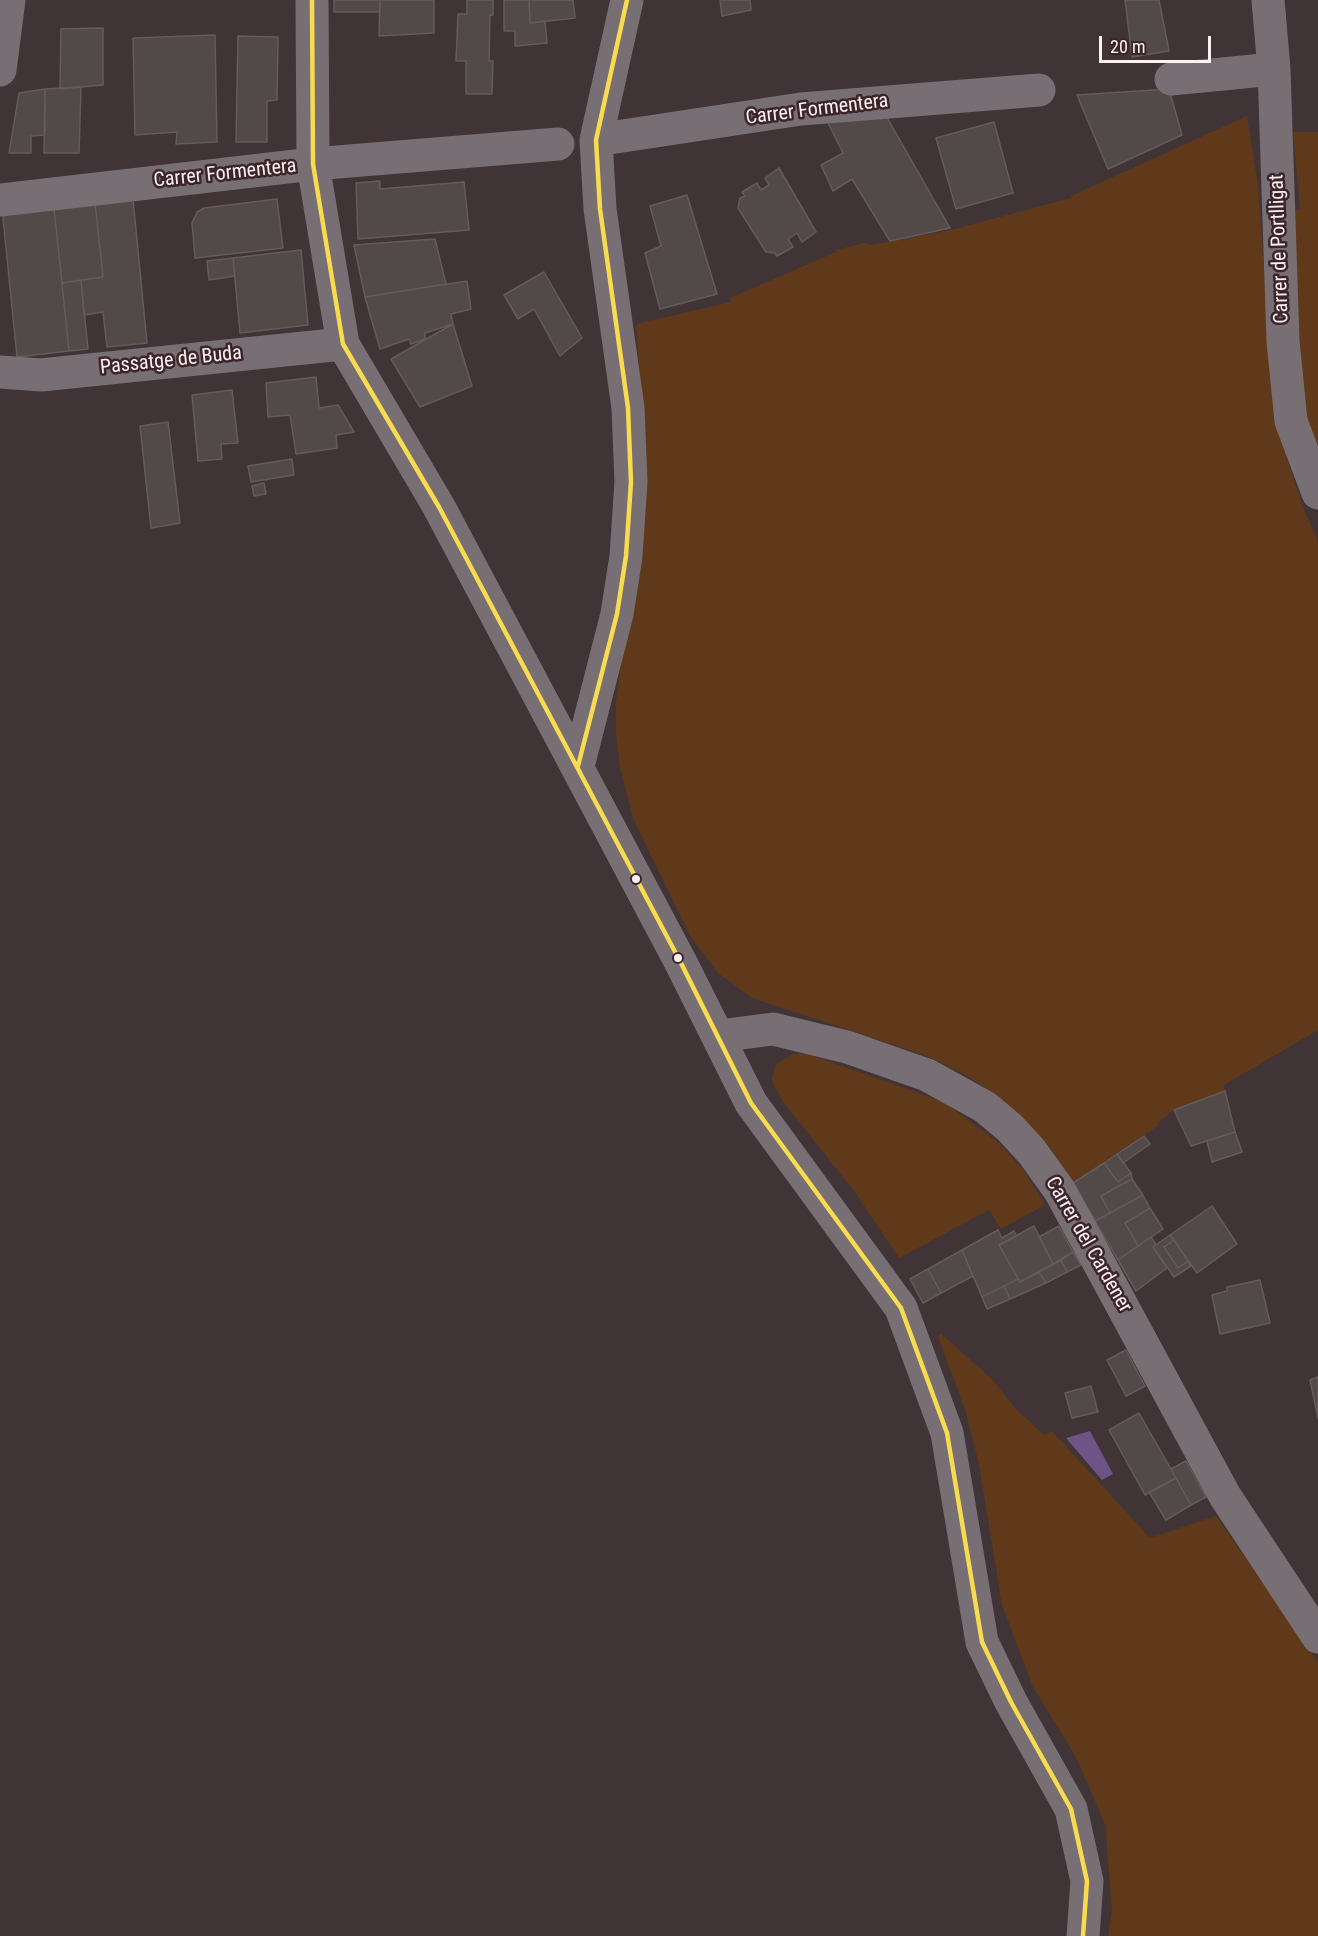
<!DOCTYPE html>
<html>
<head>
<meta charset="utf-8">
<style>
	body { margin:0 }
	#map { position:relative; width:1318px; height:1936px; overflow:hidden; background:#403437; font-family:"Roboto Condensed",sans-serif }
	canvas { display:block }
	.scale { position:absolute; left:1099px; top:36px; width:112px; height:27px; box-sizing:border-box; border:3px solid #feeff2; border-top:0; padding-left:8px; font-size:18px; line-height:21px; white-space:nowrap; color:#feeff2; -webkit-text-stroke:4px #3a252a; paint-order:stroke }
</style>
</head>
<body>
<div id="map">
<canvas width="1318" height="1936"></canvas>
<div class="scale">20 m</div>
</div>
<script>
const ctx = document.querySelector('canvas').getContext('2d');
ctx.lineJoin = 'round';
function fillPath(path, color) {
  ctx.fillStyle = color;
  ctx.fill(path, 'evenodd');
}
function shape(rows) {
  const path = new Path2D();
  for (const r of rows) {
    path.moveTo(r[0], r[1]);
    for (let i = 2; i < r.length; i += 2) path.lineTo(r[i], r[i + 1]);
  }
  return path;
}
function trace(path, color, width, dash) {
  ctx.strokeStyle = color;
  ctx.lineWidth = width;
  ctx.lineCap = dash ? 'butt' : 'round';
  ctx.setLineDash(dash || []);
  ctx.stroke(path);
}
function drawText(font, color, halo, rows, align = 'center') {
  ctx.font = font + ' "Roboto Condensed",sans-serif';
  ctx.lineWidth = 5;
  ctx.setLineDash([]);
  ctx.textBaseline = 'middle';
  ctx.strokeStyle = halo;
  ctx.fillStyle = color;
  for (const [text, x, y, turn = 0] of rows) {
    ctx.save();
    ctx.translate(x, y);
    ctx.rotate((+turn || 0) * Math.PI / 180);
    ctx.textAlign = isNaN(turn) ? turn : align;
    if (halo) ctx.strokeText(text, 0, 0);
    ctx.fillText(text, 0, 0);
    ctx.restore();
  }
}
const green = shape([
	[1247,116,1258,185,1269,339,1282,443,1303,508,1318,541,1318,1030,1224,1085,1225,1091,1174,1110,1158,1123,1159,1125,1073,1183,994,1093,960,1072,924,1055,752,998,718,973,690,936,633,818,620,767,616,734,616,703,622,657,642,405,636,324,731,302,730,298,836,252,836,250,864,243,871,245,951,230,1071,198,1071,196],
	[1293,132,1318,132,1318,453,1300,400,1290,209,1300,210],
	[793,1054,808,1054,944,1102,999,1143,1025,1172,1045,1205,1001,1229,989,1210,899,1258,854,1191,784,1103,774,1086,772,1078,776,1064],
	[941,1334,992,1379,1015,1408,1044,1435,1052,1431,1150,1538,1216,1516,1318,1662,1318,1936,1108,1936,1112,1911,1105,1824,1076,1757,1033,1687,1002,1605,979,1464,965,1409,938,1337]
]);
const water = shape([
	[1090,1431,1113,1474,1102,1480,1066,1438]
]);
const building = shape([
	[334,0,380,0,380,12,334,12,334,0],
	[380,0,434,0,434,33,379,36,380,0],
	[467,0,493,0,493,15,490,15,489,61,493,61,492,94,466,94,466,61,456,61,458,14,467,14,467,0],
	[504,0,529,0,530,23,545,21,547,43,515,46,515,31,504,31,504,0],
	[529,0,573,0,575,18,530,23,529,0],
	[720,0,750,0,751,10,722,16,720,0],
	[1125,0,1159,0,1169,51,1132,57,1125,0],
	[103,28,103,85,60,89,61,29,103,28],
	[215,35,217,142,176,144,177,132,135,135,133,38,215,35],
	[238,36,278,37,277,100,267,101,267,142,236,142,238,36],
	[81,87,79,153,44,153,45,89,81,87],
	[45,89,45,135,31,136,31,153,9,153,19,93,45,89],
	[1169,89,1182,135,1108,169,1077,95,1169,89],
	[885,114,950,228,890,241,852,179,833,191,821,165,843,153,826,119,885,114],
	[994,122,1013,193,956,209,936,138,994,122],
	[779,168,816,232,802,242,797,233,788,239,793,247,777,256,775,253,766,252,738,208,740,198,745,196,742,192,757,183,761,190,769,185,765,178,779,168],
	[380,181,380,189,464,182,469,230,358,239,356,183,380,181],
	[687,195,717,294,660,309,645,253,661,246,650,206,687,195],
	[133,199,147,343,107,347,103,312,84,315,81,280,103,277,95,203,133,199],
	[277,199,283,248,195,258,192,223,197,212,204,208,277,199],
	[95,203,103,277,62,283,54,208,95,203],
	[54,208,69,351,17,357,3,218,6,213,54,208],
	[435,239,446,284,365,297,354,245,435,239],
	[301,250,308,325,240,333,233,258,301,250],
	[233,258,235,276,209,280,207,261,233,258],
	[544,272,582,338,560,356,534,309,518,319,504,295,544,272],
	[81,280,88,349,69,351,62,283,81,280],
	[467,281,471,309,451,314,453,324,425,333,425,339,411,344,409,339,380,349,365,297,467,281],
	[453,324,472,386,420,407,391,359,453,324],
	[316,377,319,408,338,405,354,432,336,435,337,448,296,454,290,415,268,417,266,383,316,377],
	[232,390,238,443,221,444,222,459,198,461,192,395,232,390],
	[168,422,180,523,151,528,140,426,168,422],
	[292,459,294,475,251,482,248,466,292,459],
	[264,483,266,494,254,496,252,486,264,483],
	[1225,1091,1235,1132,1191,1146,1174,1110,1225,1091],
	[1235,1132,1242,1152,1212,1162,1207,1141,1235,1132],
	[1144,1136,1150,1144,1123,1163,1117,1154,1144,1136],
	[1117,1154,1131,1173,1118,1182,1104,1163,1117,1154],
	[1104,1163,1118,1182,1131,1173,1132,1179,1101,1196,1110,1213,1095,1221,1073,1183,1104,1163],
	[1132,1179,1143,1195,1110,1213,1101,1196,1132,1179],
	[1143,1195,1150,1208,1125,1223,1138,1246,1118,1260,1095,1221,1143,1195],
	[1212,1206,1237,1244,1197,1273,1170,1235,1212,1206],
	[1150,1208,1163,1229,1138,1246,1125,1223,1150,1208],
	[1034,1226,1053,1264,1020,1282,999,1245,1034,1226],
	[1059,1226,1073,1252,1053,1264,1039,1237,1059,1226],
	[998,1230,1002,1238,1014,1231,1016,1236,999,1245,1018,1279,982,1297,962,1250,998,1230],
	[1170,1235,1174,1240,1164,1247,1178,1268,1188,1261,1191,1266,1174,1277,1153,1247,1170,1235],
	[1151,1237,1156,1245,1153,1247,1167,1268,1136,1291,1118,1260,1151,1237],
	[1174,1240,1188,1261,1178,1268,1164,1247,1174,1240],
	[962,1250,973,1276,941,1293,928,1269,962,1250],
	[1073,1252,1081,1265,1067,1272,1061,1260,1073,1252],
	[1061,1260,1067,1272,1046,1283,1039,1272,1061,1260],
	[928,1269,941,1293,923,1303,910,1279,928,1269],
	[1039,1272,1046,1283,1010,1299,1004,1286,1018,1279,1020,1282,1039,1272],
	[1260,1280,1270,1323,1220,1334,1212,1295,1227,1291,1227,1287,1260,1280],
	[1004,1286,1010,1299,987,1309,982,1297,1004,1286],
	[1126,1350,1145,1386,1126,1396,1107,1360,1126,1350],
	[1318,1377,1318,1418,1310,1380,1318,1377],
	[1091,1386,1098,1412,1072,1418,1065,1393,1091,1386],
	[1139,1413,1176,1478,1145,1495,1109,1430,1139,1413],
	[1186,1461,1206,1497,1191,1505,1171,1469,1186,1461],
	[1176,1478,1191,1505,1166,1520,1149,1492,1176,1478]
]);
const street = shape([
	[312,0,313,164,343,344,439,507,681,963,751,1103,901,1308,947,1433,982,1642,1011,1702,1071,1809,1087,1881,1083,1936],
	[1268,0,1274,69,1283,341,1291,421,1318,493],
	[0,70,9,0],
	[1171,79,1274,69],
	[596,140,801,109,1039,90],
	[0,200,313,164,558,144],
	[0,372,41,375,343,344],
	[578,766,617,614,626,556,631,482,628,408,600,209,596,140,627,0],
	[719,1036,773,1029,847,1047,927,1075,985,1107,1010,1128,1032,1152,1060,1191,1225,1496,1318,1637]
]);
const bus1 = shape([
	[312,0,313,164,343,344,439,507,681,963,751,1103,901,1308,947,1433,982,1642,1011,1702,1071,1809,1087,1881,1083,1936],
	[578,766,617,614,626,556,631,482,628,408,600,209,596,140,627,0]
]);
const markers = [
	[636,879,5,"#feeff2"],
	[678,958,5,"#feeff2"]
];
const streetNames = [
	["Carrer Formentera",817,110,-7],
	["Carrer Formentera",225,174,-6],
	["Carrer de Portlligat",1280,249,-92],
	["Passatge de Buda",171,361,-6],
	["Carrer del Cardener",1088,1245,60]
];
fillPath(green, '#60391a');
fillPath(water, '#6e5486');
fillPath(building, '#524949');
trace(building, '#655b5c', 1.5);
trace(street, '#786f74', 33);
trace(bus1, '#f9db4f', 4.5);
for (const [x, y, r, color] of markers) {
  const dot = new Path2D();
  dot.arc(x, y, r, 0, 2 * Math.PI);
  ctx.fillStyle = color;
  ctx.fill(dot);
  trace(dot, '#3a252a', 2);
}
drawText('20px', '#feeff2', '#3a252a', streetNames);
</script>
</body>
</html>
